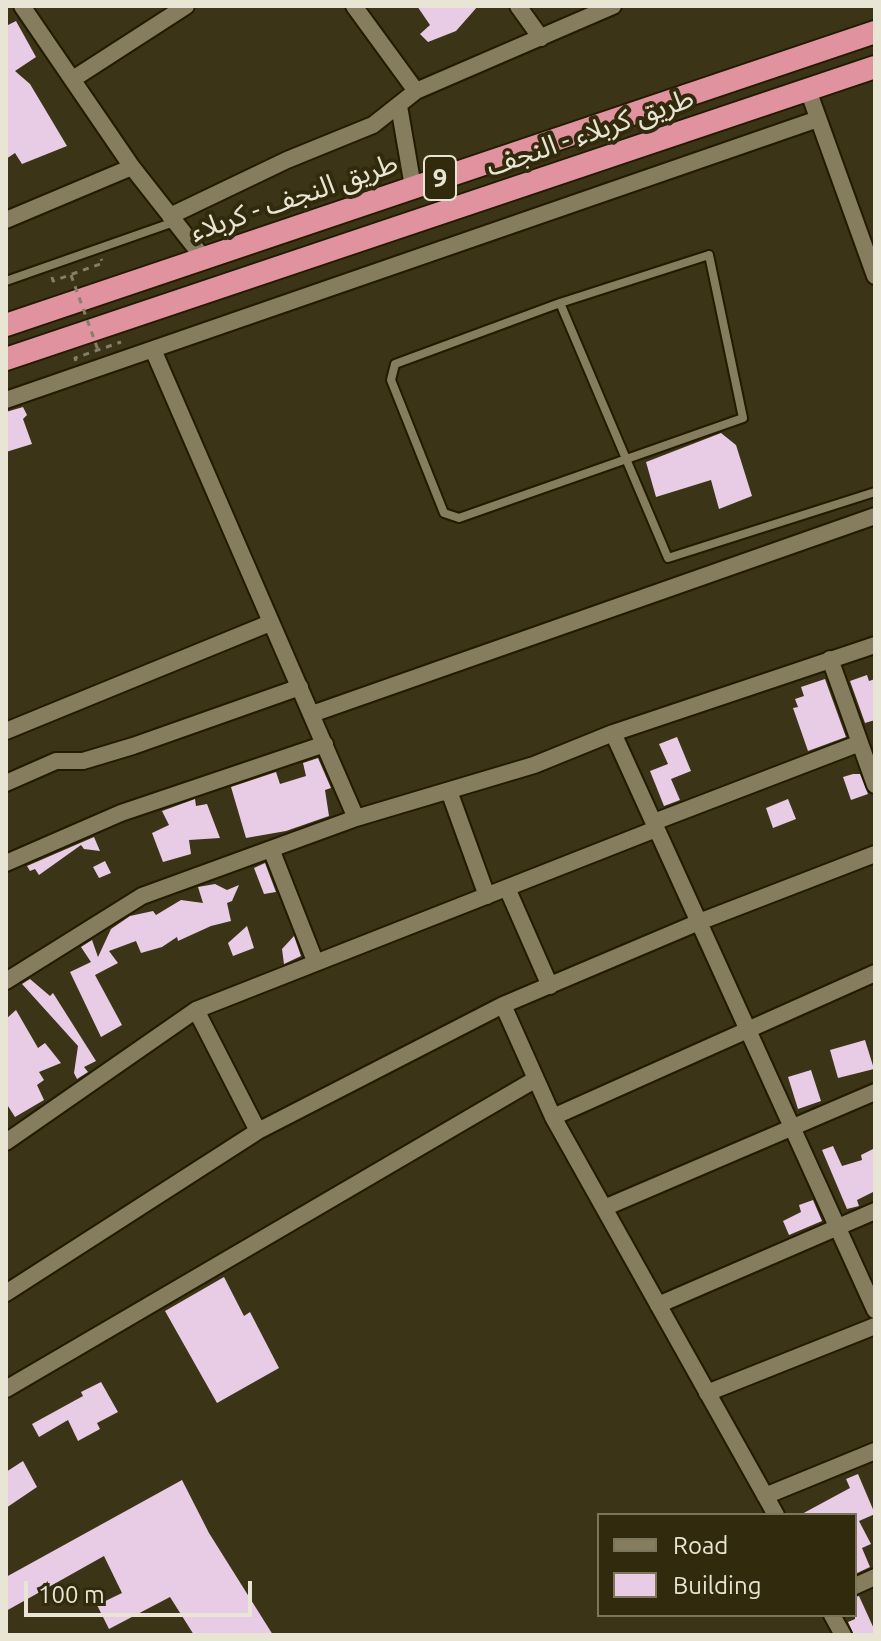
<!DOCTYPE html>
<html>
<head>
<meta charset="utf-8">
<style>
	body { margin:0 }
	#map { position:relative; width:881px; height:1641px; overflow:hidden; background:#3b3417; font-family:Ubuntu,sans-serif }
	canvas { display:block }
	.frame { position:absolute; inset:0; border:8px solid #e9e5d4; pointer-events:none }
	.legend { position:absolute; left:597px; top:1513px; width:260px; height:104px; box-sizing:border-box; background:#312a0c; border:2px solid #7b755c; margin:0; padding:10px 14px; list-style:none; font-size:24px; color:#e9e5d4 }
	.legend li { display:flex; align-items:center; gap:16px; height:40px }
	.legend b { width:40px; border:2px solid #7b755c }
	.scale { position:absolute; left:24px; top:1581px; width:228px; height:36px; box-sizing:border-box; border:4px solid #e9e5d4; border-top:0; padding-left:10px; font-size:24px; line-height:28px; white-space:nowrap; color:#e9e5d4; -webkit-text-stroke:6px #312a0c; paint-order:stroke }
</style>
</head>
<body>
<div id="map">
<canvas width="881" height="1641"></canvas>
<div class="frame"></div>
<ul class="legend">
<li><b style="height:10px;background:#857d5e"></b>Road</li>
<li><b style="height:22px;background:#e8cbe4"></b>Building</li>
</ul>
<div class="scale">100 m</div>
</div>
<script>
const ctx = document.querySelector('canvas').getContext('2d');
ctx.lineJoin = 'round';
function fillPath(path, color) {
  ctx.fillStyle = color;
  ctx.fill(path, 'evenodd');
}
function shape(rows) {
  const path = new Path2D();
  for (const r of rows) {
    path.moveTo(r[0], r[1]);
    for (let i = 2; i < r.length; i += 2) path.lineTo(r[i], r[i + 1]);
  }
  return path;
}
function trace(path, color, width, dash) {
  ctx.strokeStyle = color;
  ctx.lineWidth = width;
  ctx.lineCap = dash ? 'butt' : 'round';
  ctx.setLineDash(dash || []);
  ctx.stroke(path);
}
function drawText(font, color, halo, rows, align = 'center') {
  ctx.font = font + ' Ubuntu,"Noto Sans Arabic",sans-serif';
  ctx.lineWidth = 8;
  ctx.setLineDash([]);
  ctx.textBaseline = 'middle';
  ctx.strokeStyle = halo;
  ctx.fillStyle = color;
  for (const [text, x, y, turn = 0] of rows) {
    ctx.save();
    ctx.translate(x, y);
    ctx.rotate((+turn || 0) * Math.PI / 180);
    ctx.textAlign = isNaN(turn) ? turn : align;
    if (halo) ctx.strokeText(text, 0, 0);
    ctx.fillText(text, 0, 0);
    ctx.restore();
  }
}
const building = shape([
	[417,6,478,6,456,31,428,42,420,34,430,25],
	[16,21,36,57,15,71,30,84,67,146,22,164,15,153,6,159,6,26],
	[23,407,27,415,23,419,32,444,6,452,6,412],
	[721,433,736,445,752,496,719,509,711,480,656,497,646,462],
	[867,675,869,681,875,679,875,720,865,723,850,681],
	[825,679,846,737,808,751,793,708,798,707,795,699,804,696,801,687],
	[677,737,691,771,671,779,680,800,664,806,650,771,668,764,659,744],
	[318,758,331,788,325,790,329,816,286,831,246,838,231,787,276,772,280,784,306,776,303,763],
	[853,774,860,774,868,794,851,800,843,777],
	[195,799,196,806,207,804,220,838,189,840,191,854,163,862,152,833,169,825,162,811],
	[788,799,796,819,773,828,766,808],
	[94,837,100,851,84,849,81,845,39,875,35,869,30,871,27,866],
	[105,861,111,873,99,878,93,867],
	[265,863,276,892,264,894,254,868],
	[215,884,227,890,239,885,232,901,227,903,231,921,211,926,178,941,177,937,162,947,141,953,136,941,109,951,118,963,95,975,122,1025,101,1037,70,972,91,962,81,947,92,940,98,957,111,929,130,916,153,911,156,915,181,900,203,903,198,887],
	[247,926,254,948,233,956,228,943],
	[294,936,301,956,284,964,282,949],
	[30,979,50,996,53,993,96,1061,84,1067,88,1072,77,1079,74,1073,78,1046,22,984],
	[16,1010,38,1048,45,1043,61,1063,39,1072,44,1080,37,1085,44,1100,15,1117,6,1103,6,1019],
	[865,1040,874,1069,838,1078,830,1050],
	[811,1070,821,1101,798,1109,788,1077],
	[833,1146,842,1166,862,1160,861,1155,875,1148,875,1191,857,1200,859,1206,847,1209,822,1150],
	[813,1200,822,1221,789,1235,783,1221,801,1212,799,1205],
	[224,1277,244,1316,250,1312,279,1368,217,1403,165,1311],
	[101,1382,118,1412,97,1423,100,1429,78,1441,68,1420,39,1437,32,1424,83,1396,81,1392],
	[23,1461,37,1487,6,1508,6,1472],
	[858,1474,875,1514,859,1521,871,1544,862,1548,870,1567,855,1574,855,1515,800,1515,850,1488,846,1479],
	[182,1480,209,1533,273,1635,194,1635,170,1597,109,1629,97,1605,122,1593,104,1556,6,1611,6,1577],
	[859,1596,875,1631,875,1635,854,1635,848,1622,855,1619,855,1597]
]);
const path = shape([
	[52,277,53,281,103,263,101,259],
	[76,361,75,358,121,342]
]);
const service = shape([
	[709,255,743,418,459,518,444,513,391,380,395,364,560,303,709,255],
	[6,281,174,222],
	[560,303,668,558,875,492]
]);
const minor = shape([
	[22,6,132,167,205,260],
	[354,6,416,91],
	[518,6,541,38],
	[73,79,186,6],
	[808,90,875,276],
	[399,106,413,187],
	[170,216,287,160,373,125,416,91,613,6],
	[6,220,132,167],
	[154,352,356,818],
	[6,400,818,119],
	[830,659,875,785],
	[312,714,875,516],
	[6,731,270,623],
	[613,733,875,1310],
	[6,783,56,761,83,761,133,746,300,687],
	[449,791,487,896],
	[654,822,860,743],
	[271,849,315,961],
	[6,863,121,813,325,744],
	[507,888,550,986],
	[6,981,142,896,356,818,534,765,613,733,875,645],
	[503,1005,553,1117,776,1515],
	[196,1010,258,1131],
	[553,1117,875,973],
	[6,1142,196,1010,656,829],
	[604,1208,875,1092],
	[6,1293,258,1131,503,1005,699,922,875,854],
	[658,1305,875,1211],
	[6,1389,536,1079],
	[707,1393,875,1326],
	[765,1496,875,1451],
	[855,1586,875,1577],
	[832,1615,843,1635]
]);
const trunk = shape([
	[6,325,875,32],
	[6,359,875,67]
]);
const pathBridge = shape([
	[71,275,98,350]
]);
const shields = [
	[440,178,32]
];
const shieldNames = [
	["9",440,178]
];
const streetNames = [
	["طريق کربلاء - النجف",590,132,-19],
	["طريق النجف - کربلاء",294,197,-19]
];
fillPath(building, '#e8cbe4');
trace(service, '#221b00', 12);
trace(minor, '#221b00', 20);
trace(trunk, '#221b00', 26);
trace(path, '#847f67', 3, [6, 6]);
trace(service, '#857d5e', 8);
trace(minor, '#857d5e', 16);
trace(trunk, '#e1929f', 22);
trace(pathBridge, '#847f67', 3, [6, 6]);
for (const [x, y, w] of shields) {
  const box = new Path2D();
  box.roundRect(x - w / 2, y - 22, w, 44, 6);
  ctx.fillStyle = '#312a0c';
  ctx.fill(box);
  trace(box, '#e9e5d4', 2);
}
drawText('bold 26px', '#e9e5d4', null, shieldNames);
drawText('28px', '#e9e5d4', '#312a0c', streetNames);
</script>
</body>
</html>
